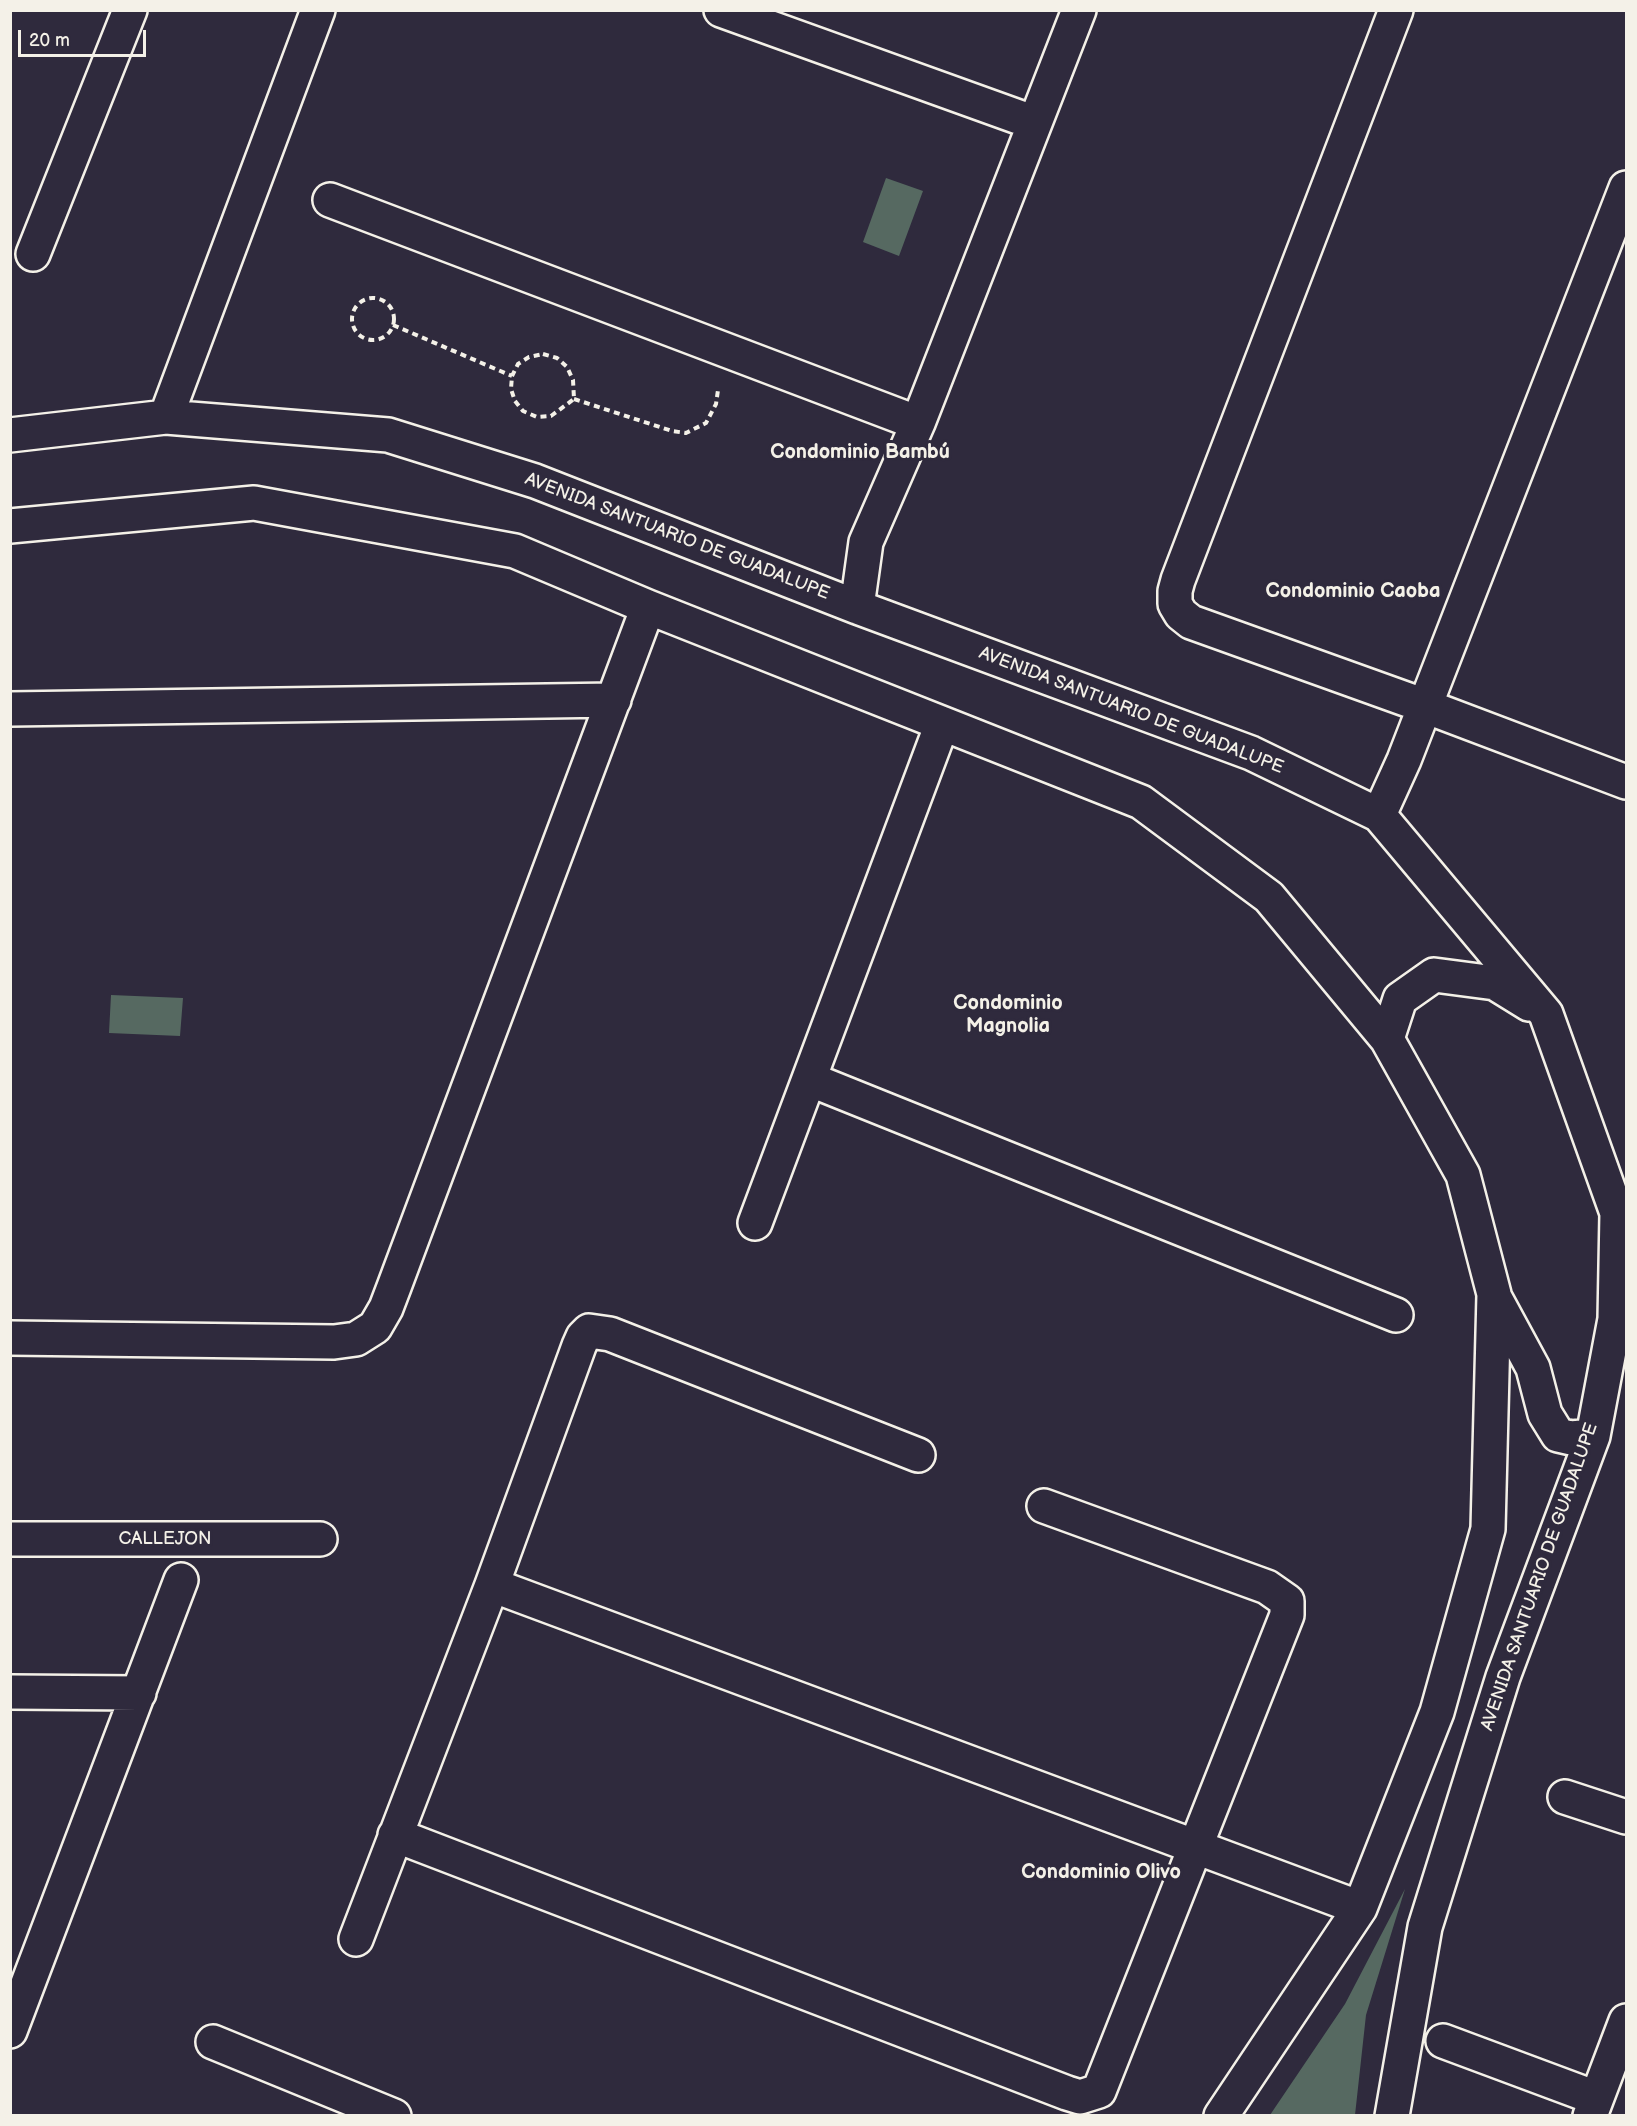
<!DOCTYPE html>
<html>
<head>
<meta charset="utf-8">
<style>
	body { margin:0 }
	#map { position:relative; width:1637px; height:2126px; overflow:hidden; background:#2f2a3d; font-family:"Balsamiq Sans",sans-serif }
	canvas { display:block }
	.frame { position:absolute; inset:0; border:12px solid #f4f1e8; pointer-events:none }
	.scale { position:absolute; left:18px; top:30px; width:128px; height:27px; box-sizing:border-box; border:3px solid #f4f1e8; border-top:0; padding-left:8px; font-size:18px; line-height:21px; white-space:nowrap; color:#f4f1e8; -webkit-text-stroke:4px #2f2a3d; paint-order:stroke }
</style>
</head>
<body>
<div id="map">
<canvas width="1637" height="2126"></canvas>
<div class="frame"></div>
<div class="scale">20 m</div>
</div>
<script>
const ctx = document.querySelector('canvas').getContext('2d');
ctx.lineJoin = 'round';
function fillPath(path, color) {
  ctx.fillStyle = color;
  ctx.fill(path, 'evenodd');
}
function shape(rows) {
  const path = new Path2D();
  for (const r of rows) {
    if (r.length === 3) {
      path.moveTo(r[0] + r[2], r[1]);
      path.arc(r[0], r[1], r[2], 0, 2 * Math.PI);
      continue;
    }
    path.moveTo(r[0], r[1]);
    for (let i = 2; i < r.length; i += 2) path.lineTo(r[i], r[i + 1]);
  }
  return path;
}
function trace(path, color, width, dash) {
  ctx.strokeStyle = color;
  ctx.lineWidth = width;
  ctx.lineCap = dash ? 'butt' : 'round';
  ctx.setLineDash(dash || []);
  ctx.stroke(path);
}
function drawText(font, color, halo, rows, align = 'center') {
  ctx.font = font + ' "Balsamiq Sans",sans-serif';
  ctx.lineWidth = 6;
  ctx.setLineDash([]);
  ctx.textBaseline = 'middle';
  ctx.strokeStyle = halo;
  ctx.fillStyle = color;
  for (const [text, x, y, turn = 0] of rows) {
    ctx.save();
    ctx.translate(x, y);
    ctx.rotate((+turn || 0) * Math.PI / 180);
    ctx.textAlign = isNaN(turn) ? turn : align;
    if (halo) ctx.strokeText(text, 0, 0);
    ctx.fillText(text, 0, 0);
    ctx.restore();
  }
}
const green = shape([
	[886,178,923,191,899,256,863,242],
	[111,995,183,998,180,1036,109,1033],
	[1405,1889,1366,2015,1355,2115,1270,2115,1345,2004]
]);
const path = shape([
	[373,319,21],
	[393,325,512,376],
	[543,354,557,358,567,367,573,380,574,399,551,416,537,417,523,411,515,401,511,389,512,376,518,364,529,357,543,354],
	[574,399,672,431,686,433,706,423,716,404,718,390]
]);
const minor = shape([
	[721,10,1035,123],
	[1396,10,1178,580,1175,591,1175,604,1181,614,1191,622,1425,706,1626,782],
	[330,200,918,423],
	[33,254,130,10],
	[166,417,318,10],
	[10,435,166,417,388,435,535,481,857,607,1251,753,1379,815,1546,1014,1617,1213,1615,1319,1593,1436,1503,1677,1425,1927,1392,2116],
	[10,526,254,503,515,551,648,607,1141,802,1269,897,1387,1039,1463,1175,1494,1294,1488,1529,1437,1712,1360,1908,1221,2116],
	[857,607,866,542,918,423,1079,10],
	[10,709,614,700],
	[1379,815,1404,760,1626,188],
	[1387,1039,1400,999,1434,975,1495,983,1529,1004],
	[809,1079,1396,1315],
	[755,1223,942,724],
	[1494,1296,1533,1368,1545,1414,1558,1435,1571,1438,1593,1436],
	[10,1338,334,1342,356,1339,375,1327,386,1308,394,1287,648,607],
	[10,1539,320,1539],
	[492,1585,1360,1908],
	[10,1692,139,1693],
	[1565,1797,1626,1817],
	[395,1835,1067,2093,1080,2097,1099,2091,1287,1615,1287,1601,1267,1587,1044,1506],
	[356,1939,492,1585,579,1346,583,1337,589,1331,610,1334,918,1455],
	[10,2031,181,1580],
	[1443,2041,1596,2098],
	[213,2042,394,2116],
	[1590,2116,1626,2021]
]);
const streetNames = [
	["AVENIDA SANTUARIO DE GUADALUPE",677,537,21],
	["AVENIDA SANTUARIO DE GUADALUPE",1131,711,21],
	["CALLEJON",165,1539],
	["AVENIDA SANTUARIO DE GUADALUPE",1540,1577,-71]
];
const neighbourhoodNames = [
	["Condominio Bambú",860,453],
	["Condominio Caoba",1353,592],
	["Condominio",1008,1004],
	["Magnolia",1008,1027],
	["Condominio Olivo",1101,1873]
];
fillPath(green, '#566961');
trace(minor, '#f4f1e8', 38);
trace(path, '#f4f1e8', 4, [6, 4.5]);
trace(minor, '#2f2a3d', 33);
drawText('18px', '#f4f1e8', '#2f2a3d', streetNames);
drawText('bold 20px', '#f4f1e8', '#2f2a3d', neighbourhoodNames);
</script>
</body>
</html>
